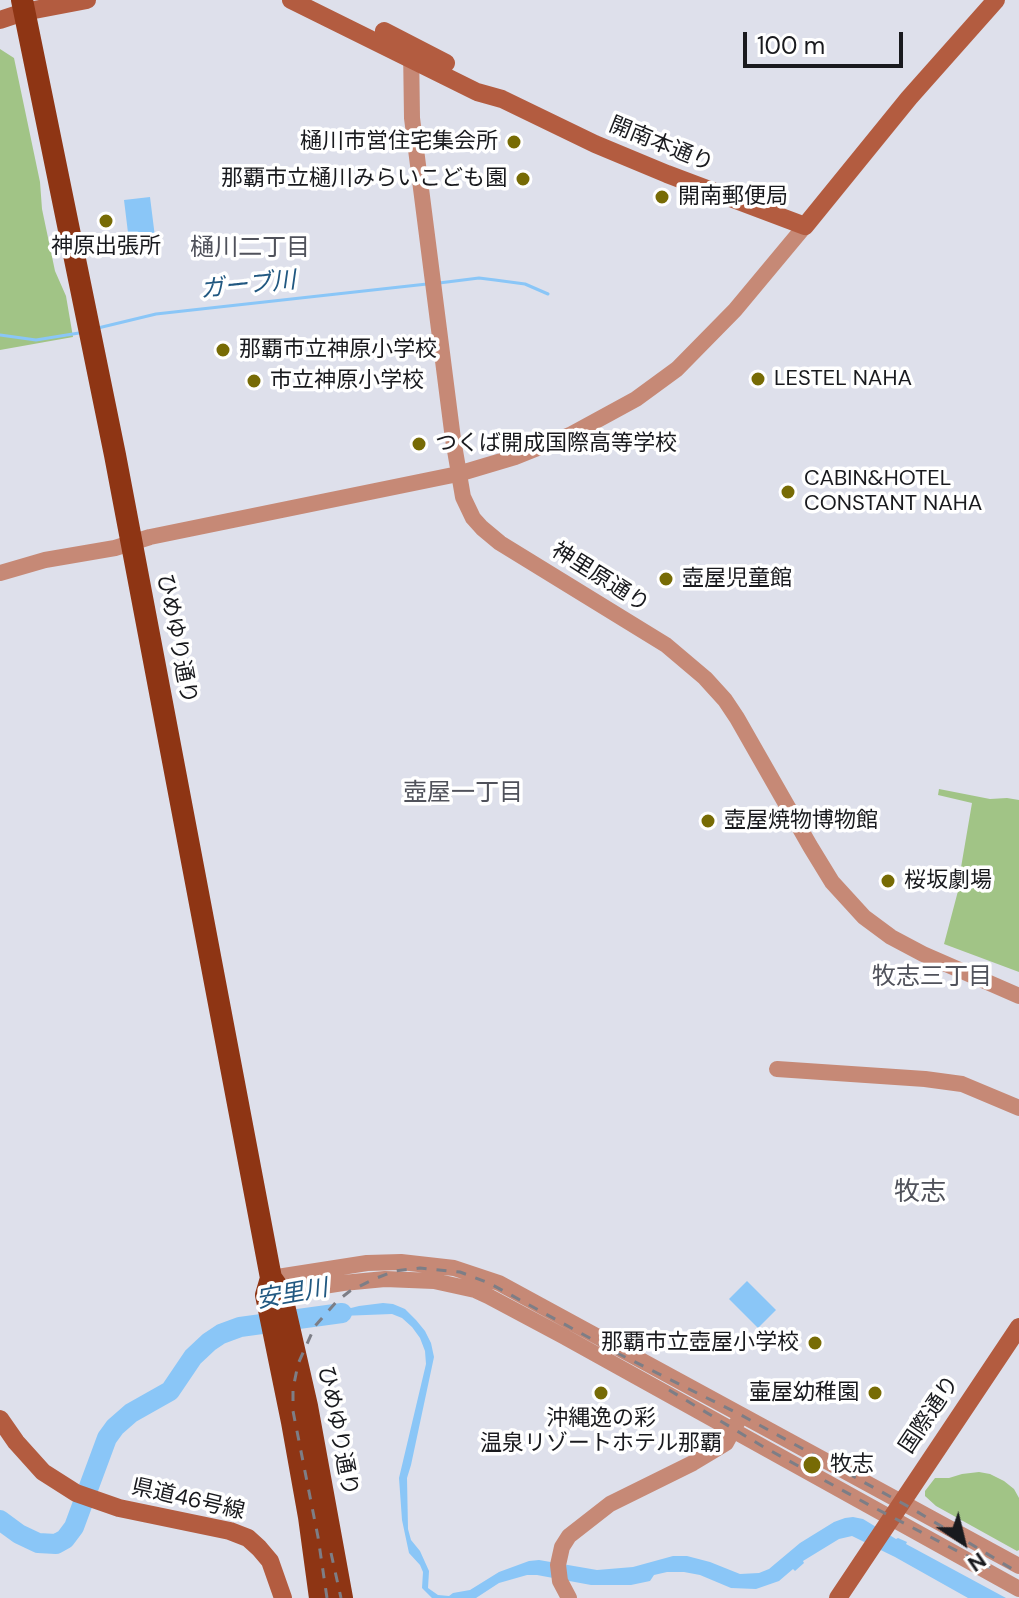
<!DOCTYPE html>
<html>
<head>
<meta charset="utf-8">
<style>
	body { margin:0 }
	#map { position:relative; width:1019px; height:1598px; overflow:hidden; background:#dee0eb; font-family:"DM Sans",sans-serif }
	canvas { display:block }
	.north { position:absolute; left:923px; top:1502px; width:80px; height:80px; -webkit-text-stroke:6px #fff; paint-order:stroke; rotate:145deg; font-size:22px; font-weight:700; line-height:32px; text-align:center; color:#191a1e }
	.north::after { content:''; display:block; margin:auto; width:28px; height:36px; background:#191a1e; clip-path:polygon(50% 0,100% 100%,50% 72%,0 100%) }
	.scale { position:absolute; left:743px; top:32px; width:160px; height:36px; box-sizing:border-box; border:4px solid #191a1e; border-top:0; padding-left:10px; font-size:24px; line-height:28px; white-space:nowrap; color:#191a1e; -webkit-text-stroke:6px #fff; paint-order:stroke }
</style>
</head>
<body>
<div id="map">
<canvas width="1019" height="1598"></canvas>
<div class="north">N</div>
<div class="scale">100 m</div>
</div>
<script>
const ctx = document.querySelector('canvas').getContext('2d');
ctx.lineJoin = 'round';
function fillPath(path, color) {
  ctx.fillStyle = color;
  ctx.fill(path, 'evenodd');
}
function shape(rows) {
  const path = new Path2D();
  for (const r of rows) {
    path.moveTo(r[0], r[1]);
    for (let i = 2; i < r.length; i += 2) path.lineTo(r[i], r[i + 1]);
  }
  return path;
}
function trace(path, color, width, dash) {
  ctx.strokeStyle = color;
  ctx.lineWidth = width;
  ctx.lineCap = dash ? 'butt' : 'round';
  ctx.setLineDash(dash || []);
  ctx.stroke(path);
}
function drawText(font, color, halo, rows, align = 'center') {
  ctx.font = font + ' "DM Sans","Noto Sans JP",sans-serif';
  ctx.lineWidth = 7;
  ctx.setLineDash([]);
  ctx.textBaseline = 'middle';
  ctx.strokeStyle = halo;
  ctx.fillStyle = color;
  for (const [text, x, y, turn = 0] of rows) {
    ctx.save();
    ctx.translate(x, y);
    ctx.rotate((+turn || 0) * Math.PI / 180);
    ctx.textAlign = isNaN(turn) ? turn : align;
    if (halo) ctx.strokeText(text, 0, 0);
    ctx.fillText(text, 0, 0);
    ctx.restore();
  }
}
const green = shape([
	[0,49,14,58,40,182,42,209,55,271,66,296,73,337,0,350],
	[939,789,990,799,1007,798,1019,800,1019,972,944,944,958,891,926,885,927,878,958,885,972,803,938,795],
	[979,1472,990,1474,1004,1481,1014,1489,1019,1498,1019,1550,1017,1551,936,1506,925,1496,925,1491,935,1478,949,1478,962,1474]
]);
const water = shape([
	[150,197,155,237,129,241,124,200],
	[747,1281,776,1310,758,1328,729,1299],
	[383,1303,393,1304,405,1309,416,1320,425,1331,431,1343,434,1357,411,1465,407,1478,408,1529,411,1540,420,1551,429,1571,428,1588,438,1595,449,1596,453,1593,470,1590,499,1572,529,1561,539,1560,597,1570,633,1567,673,1556,687,1556,710,1562,740,1574,759,1573,769,1569,800,1543,834,1522,845,1518,853,1517,863,1519,896,1539,898,1538,907,1542,906,1544,1006,1598,968,1598,895,1557,852,1536,839,1539,803,1561,804,1563,795,1571,793,1569,779,1581,756,1589,731,1588,700,1575,684,1572,667,1572,654,1575,650,1581,631,1585,591,1585,537,1575,527,1575,499,1583,476,1598,432,1598,422,1588,423,1572,420,1565,409,1553,402,1520,399,1478,426,1364,425,1351,420,1338,412,1327,402,1318,392,1314,315,1317,359,1306]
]);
const stream = shape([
	[439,283,479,278,495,280,525,284,548,294],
	[98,328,156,314,427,284],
	[0,335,36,340,79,333]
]);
const river = shape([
	[0,1520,19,1534,38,1543,56,1544,65,1539,74,1527,107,1438,115,1427,131,1413,170,1391,193,1357,209,1342,221,1334,240,1327,342,1313]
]);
const tertiary = shape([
	[411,47,412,118,453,439,463,497,473,518,482,528,500,543,666,645,705,678,725,700,737,718,810,846,832,882,864,917,891,937,923,954,1019,996],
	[0,573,45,560,115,548,150,537,458,474,515,457,570,435,636,399,677,369,735,310,805,226],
	[777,1069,925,1079,962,1084,1019,1108],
	[271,1278,367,1263,401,1262,454,1268,499,1283,1019,1566],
	[272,1294,343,1283,385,1279,434,1281,475,1290,488,1296,563,1336,1019,1589],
	[569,1598,560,1581,558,1565,562,1547,569,1536,610,1504,693,1463,718,1448,726,1443,738,1421]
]);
const secondary = shape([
	[291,0,477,92,502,99,595,144,667,174,805,226,909,98,996,0],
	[0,20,24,12,87,0],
	[384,31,446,63],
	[0,1419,16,1442,43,1472,76,1493,119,1508,230,1531,248,1538,259,1548,270,1561,283,1598],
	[838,1598,1019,1327]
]);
const trunk = shape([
	[22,0,115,455,271,1278,281,1292,307,1406,342,1598],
	[271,1278,266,1295,292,1422,309,1517,320,1598]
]);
const rail = shape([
	[669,1390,762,1446,871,1506,990,1568],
	[331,1553,341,1598],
	[327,1598,318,1537,293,1411,293,1389,298,1364,315,1326,337,1301,350,1291,374,1279,395,1271,420,1268,460,1272,489,1283,619,1354,741,1415,911,1508,1019,1573]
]);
const markers = [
	[514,142,8,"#776b05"],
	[523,179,8,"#776b05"],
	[662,197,8,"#776b05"],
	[106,221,8,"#776b05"],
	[223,350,8,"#776b05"],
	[758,379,8,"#776b05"],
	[254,381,8,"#776b05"],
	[419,444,8,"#776b05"],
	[788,492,8,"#776b05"],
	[666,579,8,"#776b05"],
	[708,821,8,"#776b05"],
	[888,881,8,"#776b05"],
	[815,1343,8,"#776b05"],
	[601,1393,8,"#776b05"],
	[875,1393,8,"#776b05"],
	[812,1465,10,"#776b05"]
];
const poiNames = [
	["樋川市営住宅集会所",498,142,"right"],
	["那覇市立樋川みらいこども園",507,179,"right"],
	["開南郵便局",678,197],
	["神原出張所",106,247,"center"],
	["那覇市立神原小学校",239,350],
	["LESTEL NAHA",774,379],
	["市立神原小学校",270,381],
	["つくば開成国際高等学校",435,444],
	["CABIN&HOTEL",804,479],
	["CONSTANT NAHA",804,504],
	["壺屋児童館",682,579],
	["壺屋焼物博物館",724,821],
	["桜坂劇場",904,881],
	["那覇市立壺屋小学校",799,1343,"right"],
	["壷屋幼稚園",859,1393,"right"],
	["沖縄逸の彩",601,1419,"center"],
	["温泉リゾートホテル那覇",601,1444,"center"],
	["牧志",830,1465]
];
const streetNames = [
	["開南本通り",661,145,22],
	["神里原通り",600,578,32],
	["ひめゆり通り",176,639,79],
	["国際通り",930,1415,-56],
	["ひめゆり通り",337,1431,79],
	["県道46号線",188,1500,13]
];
const neighbourhoodNames = [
	["樋川二丁目",250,249],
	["壺屋一丁目",463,794],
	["牧志三丁目",932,978]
];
const waterNames = [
	["ガーブ川",248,286,-6],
	["安里川",292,1295,-10]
];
const quarterNames = [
	["牧志",920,1193]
];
fillPath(green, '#a1c486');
fillPath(water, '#8ac6f7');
trace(stream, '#8ac6f7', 3);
trace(river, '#8ac6f7', 20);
trace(tertiary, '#c68976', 16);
trace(secondary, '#b35c40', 18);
trace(trunk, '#8e3514', 22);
trace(rail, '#7d7e86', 3, [10, 10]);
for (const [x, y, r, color] of markers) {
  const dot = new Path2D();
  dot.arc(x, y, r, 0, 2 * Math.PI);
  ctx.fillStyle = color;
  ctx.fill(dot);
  trace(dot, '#fff', 3);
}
drawText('22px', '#191a1e', '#fff', poiNames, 'left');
drawText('22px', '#191a1e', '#fff', streetNames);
drawText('24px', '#50525b', '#fff', neighbourhoodNames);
drawText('italic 24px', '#215881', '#fff', waterNames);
drawText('26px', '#50525b', '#fff', quarterNames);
</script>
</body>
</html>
